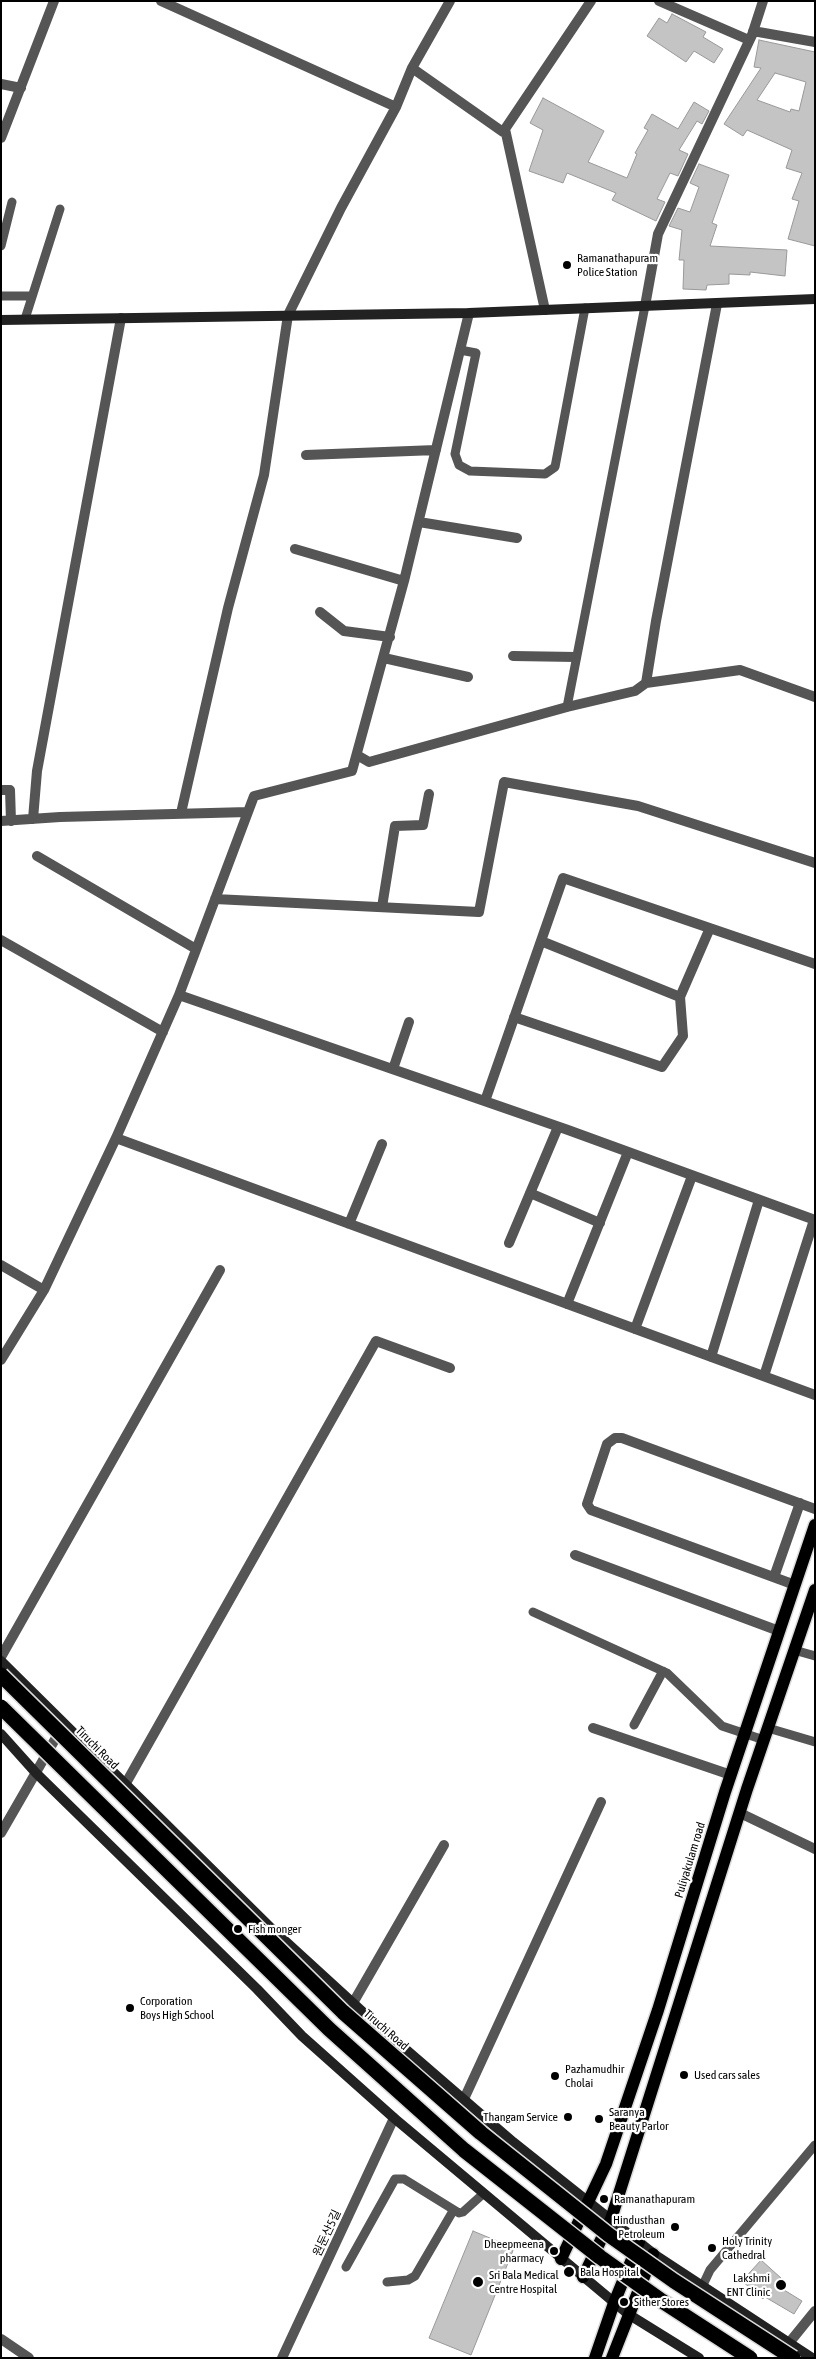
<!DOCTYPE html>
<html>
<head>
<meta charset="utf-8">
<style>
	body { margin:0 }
	#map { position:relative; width:816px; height:2359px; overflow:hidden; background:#fff; font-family:"Asap Condensed",sans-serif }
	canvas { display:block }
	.frame { position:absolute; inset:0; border:2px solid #000; pointer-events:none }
</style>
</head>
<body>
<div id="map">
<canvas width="816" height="2359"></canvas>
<div class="frame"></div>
</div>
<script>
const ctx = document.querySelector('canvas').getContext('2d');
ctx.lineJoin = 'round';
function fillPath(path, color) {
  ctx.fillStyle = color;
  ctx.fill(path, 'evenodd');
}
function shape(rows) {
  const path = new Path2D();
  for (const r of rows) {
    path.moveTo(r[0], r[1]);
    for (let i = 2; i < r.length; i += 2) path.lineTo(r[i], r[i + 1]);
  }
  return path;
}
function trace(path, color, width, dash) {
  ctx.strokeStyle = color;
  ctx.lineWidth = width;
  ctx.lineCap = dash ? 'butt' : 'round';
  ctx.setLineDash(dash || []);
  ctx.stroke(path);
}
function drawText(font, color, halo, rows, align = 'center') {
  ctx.font = font + ' "Asap Condensed","Noto Sans KR",sans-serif';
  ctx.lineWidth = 4.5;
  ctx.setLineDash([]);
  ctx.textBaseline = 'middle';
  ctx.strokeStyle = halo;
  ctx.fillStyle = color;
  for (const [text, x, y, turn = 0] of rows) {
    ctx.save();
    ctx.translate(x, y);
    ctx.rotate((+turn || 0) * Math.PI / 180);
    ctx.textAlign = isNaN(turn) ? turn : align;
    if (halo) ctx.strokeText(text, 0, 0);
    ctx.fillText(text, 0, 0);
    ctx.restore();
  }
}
const building = shape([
	[672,14,706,32,703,37,723,49,714,63,694,51,686,62,647,36,659,18,667,23,672,14],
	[759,40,815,52,815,246,788,239,799,201,792,199,802,173,786,168,792,150,747,130,743,136,724,124,761,68,754,67,759,40],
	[775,73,806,82,799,111,791,109,790,112,757,100,775,73],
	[543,98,604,131,588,162,627,178,637,154,635,153,648,130,644,128,652,114,678,129,694,102,709,111,702,124,697,121,679,150,688,154,678,176,670,173,657,199,665,202,656,221,612,200,616,193,567,173,563,183,529,171,543,130,530,123,543,98],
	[699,164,729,175,712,223,717,225,710,246,787,250,785,276,750,272,750,275,729,274,729,284,707,285,706,290,683,289,684,260,679,260,682,230,669,226,678,208,690,212,699,187,690,183,699,164],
	[473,2231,514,2248,471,2355,429,2338,473,2231],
	[761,2260,781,2278,776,2285,802,2301,794,2314,765,2297,763,2299,742,2281,761,2260]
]);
const lane = shape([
	[1,246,12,202],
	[1,296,31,296],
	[25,319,60,209],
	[460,350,476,353,455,454,459,465,470,471,545,474,555,467,585,308],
	[567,707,645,306],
	[533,1612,667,1673,722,1726,764,1740],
	[794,1650,815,1656],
	[634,1725,663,1671],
	[768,1728,815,1742],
	[346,2267,395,2179,404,2179,459,2213,463,2212,483,2194],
	[387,2282,408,2280,415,2276,453,2211],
	[702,2287,710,2270,815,2145]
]);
const street = shape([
	[161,1,396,107],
	[659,1,749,40],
	[753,31,815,42],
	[412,68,503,132,591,1],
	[1,84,21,88],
	[505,129,545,310],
	[1,138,54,1],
	[645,306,658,234,752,35,763,1],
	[306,455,436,450],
	[419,522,517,538],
	[295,549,404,581],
	[320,612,344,631,390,637],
	[513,656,576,657],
	[384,658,468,677],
	[646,683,656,621,717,304],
	[357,755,369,762,567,707,635,691,646,683,740,670,815,697],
	[1,790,10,790,11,821],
	[181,813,228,608,264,475,288,315,341,208,396,107,412,68,450,1],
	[33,819,37,771,121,318],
	[1,821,60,817,248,812],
	[37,856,196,949],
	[215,899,479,912,504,782,638,806,815,863],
	[382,907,395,826,423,825,429,794],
	[1,940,163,1032],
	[541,941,680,997],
	[179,995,568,1130,815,1220],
	[514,1017,662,1067,683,1036,680,997,710,928],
	[393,1069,409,1022],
	[485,1101,563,878,815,964],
	[116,1138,815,1395],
	[530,1193,600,1223],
	[349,1224,382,1144],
	[509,1243,558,1127],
	[1,1265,44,1290],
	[567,1304,628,1152],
	[635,1329,692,1176],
	[711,1357,759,1200],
	[1,1360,44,1290,116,1138,179,995,254,796,352,771,404,581,469,313],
	[764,1376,814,1220],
	[575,1555,779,1631],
	[774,1577,800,1503],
	[795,1585,591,1510,587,1504,607,1444,615,1438,622,1438,815,1509],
	[1,1657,220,1270],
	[593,1728,731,1775],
	[126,1783,376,1341,450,1368],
	[740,1813,815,1849],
	[1,1833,61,1729],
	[353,2003,444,1845],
	[464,2099,601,1802],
	[1,2339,29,2358],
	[789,2343,815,2311],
	[282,2358,394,2118]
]);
const secondary = shape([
	[1,320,469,313,815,299],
	[1,1661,273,1930,366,2015,513,2142,655,2255,812,2358],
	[1,1734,36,1773,257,1989,302,2036,394,2118,628,2314,699,2358]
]);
const primary = shape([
	[561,2259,606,2164,658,2010,725,1792,815,1525],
	[583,2277,611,2219,747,1789,815,1590],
	[595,2358,614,2303,639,2242],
	[612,2358,653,2254]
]);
const highwayBridge = shape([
	[1,1675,343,2012,481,2133,609,2235,674,2281,793,2358],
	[1,1707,329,2029,464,2150,600,2257,662,2301,750,2358]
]);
const markers = [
	[567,265,5,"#000"],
	[238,1929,5,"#000"],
	[130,2008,5,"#000"],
	[684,2075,5,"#000"],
	[555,2076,5,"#000"],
	[568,2117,5,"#000"],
	[599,2119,5,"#000"],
	[604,2199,5,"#000"],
	[675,2227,5,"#000"],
	[712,2248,5,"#000"],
	[554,2251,5,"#000"],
	[569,2272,6,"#000"],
	[478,2282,6,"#000"],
	[781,2285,6,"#000"],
	[624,2302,5,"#000"]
];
const poiNames = [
	["Ramanathapuram",577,258],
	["Police Station",577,272],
	["Fish monger",248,1929],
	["Corporation",140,2001],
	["Boys High School",140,2015],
	["Pazhamudhir",565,2069],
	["Cholai",565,2083],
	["Used cars sales",694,2075],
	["Saranya",609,2112],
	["Beauty Parlor",609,2126],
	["Thangam Service",558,2117,"right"],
	["Ramanathapuram",614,2199],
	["Hindusthan",665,2220,"right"],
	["Petroleum",665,2234,"right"],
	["Holy Trinity",722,2241],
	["Cathedral",722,2255],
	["Dheepmeena",544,2244,"right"],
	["pharmacy",544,2258,"right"],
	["Bala Hospital",580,2272],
	["Sri Bala Medical",489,2275],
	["Centre Hospital",489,2289],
	["Lakshmi",770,2278,"right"],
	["ENT Clinic",770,2292,"right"],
	["Sither Stores",634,2302]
];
const streetNames = [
	["Tiruchi Road",97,1748,45],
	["Puliyakulam road",690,1860,-73],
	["Tiruchi Road",386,2030,41],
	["원둔산5길",327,2233,-65]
];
fillPath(building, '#c4c4c4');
trace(building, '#999', 1);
trace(primary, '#dbdbdb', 15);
trace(lane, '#555', 9);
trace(street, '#555', 10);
trace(secondary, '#222', 10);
trace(primary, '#000', 12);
trace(highwayBridge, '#dbdbdb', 18, []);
trace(highwayBridge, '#000', 15);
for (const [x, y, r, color] of markers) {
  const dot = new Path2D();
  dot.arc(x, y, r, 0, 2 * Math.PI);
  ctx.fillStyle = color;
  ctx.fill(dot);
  trace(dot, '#fff', 2);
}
drawText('12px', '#000', '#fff', poiNames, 'left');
drawText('12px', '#000', '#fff', streetNames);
</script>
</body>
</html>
